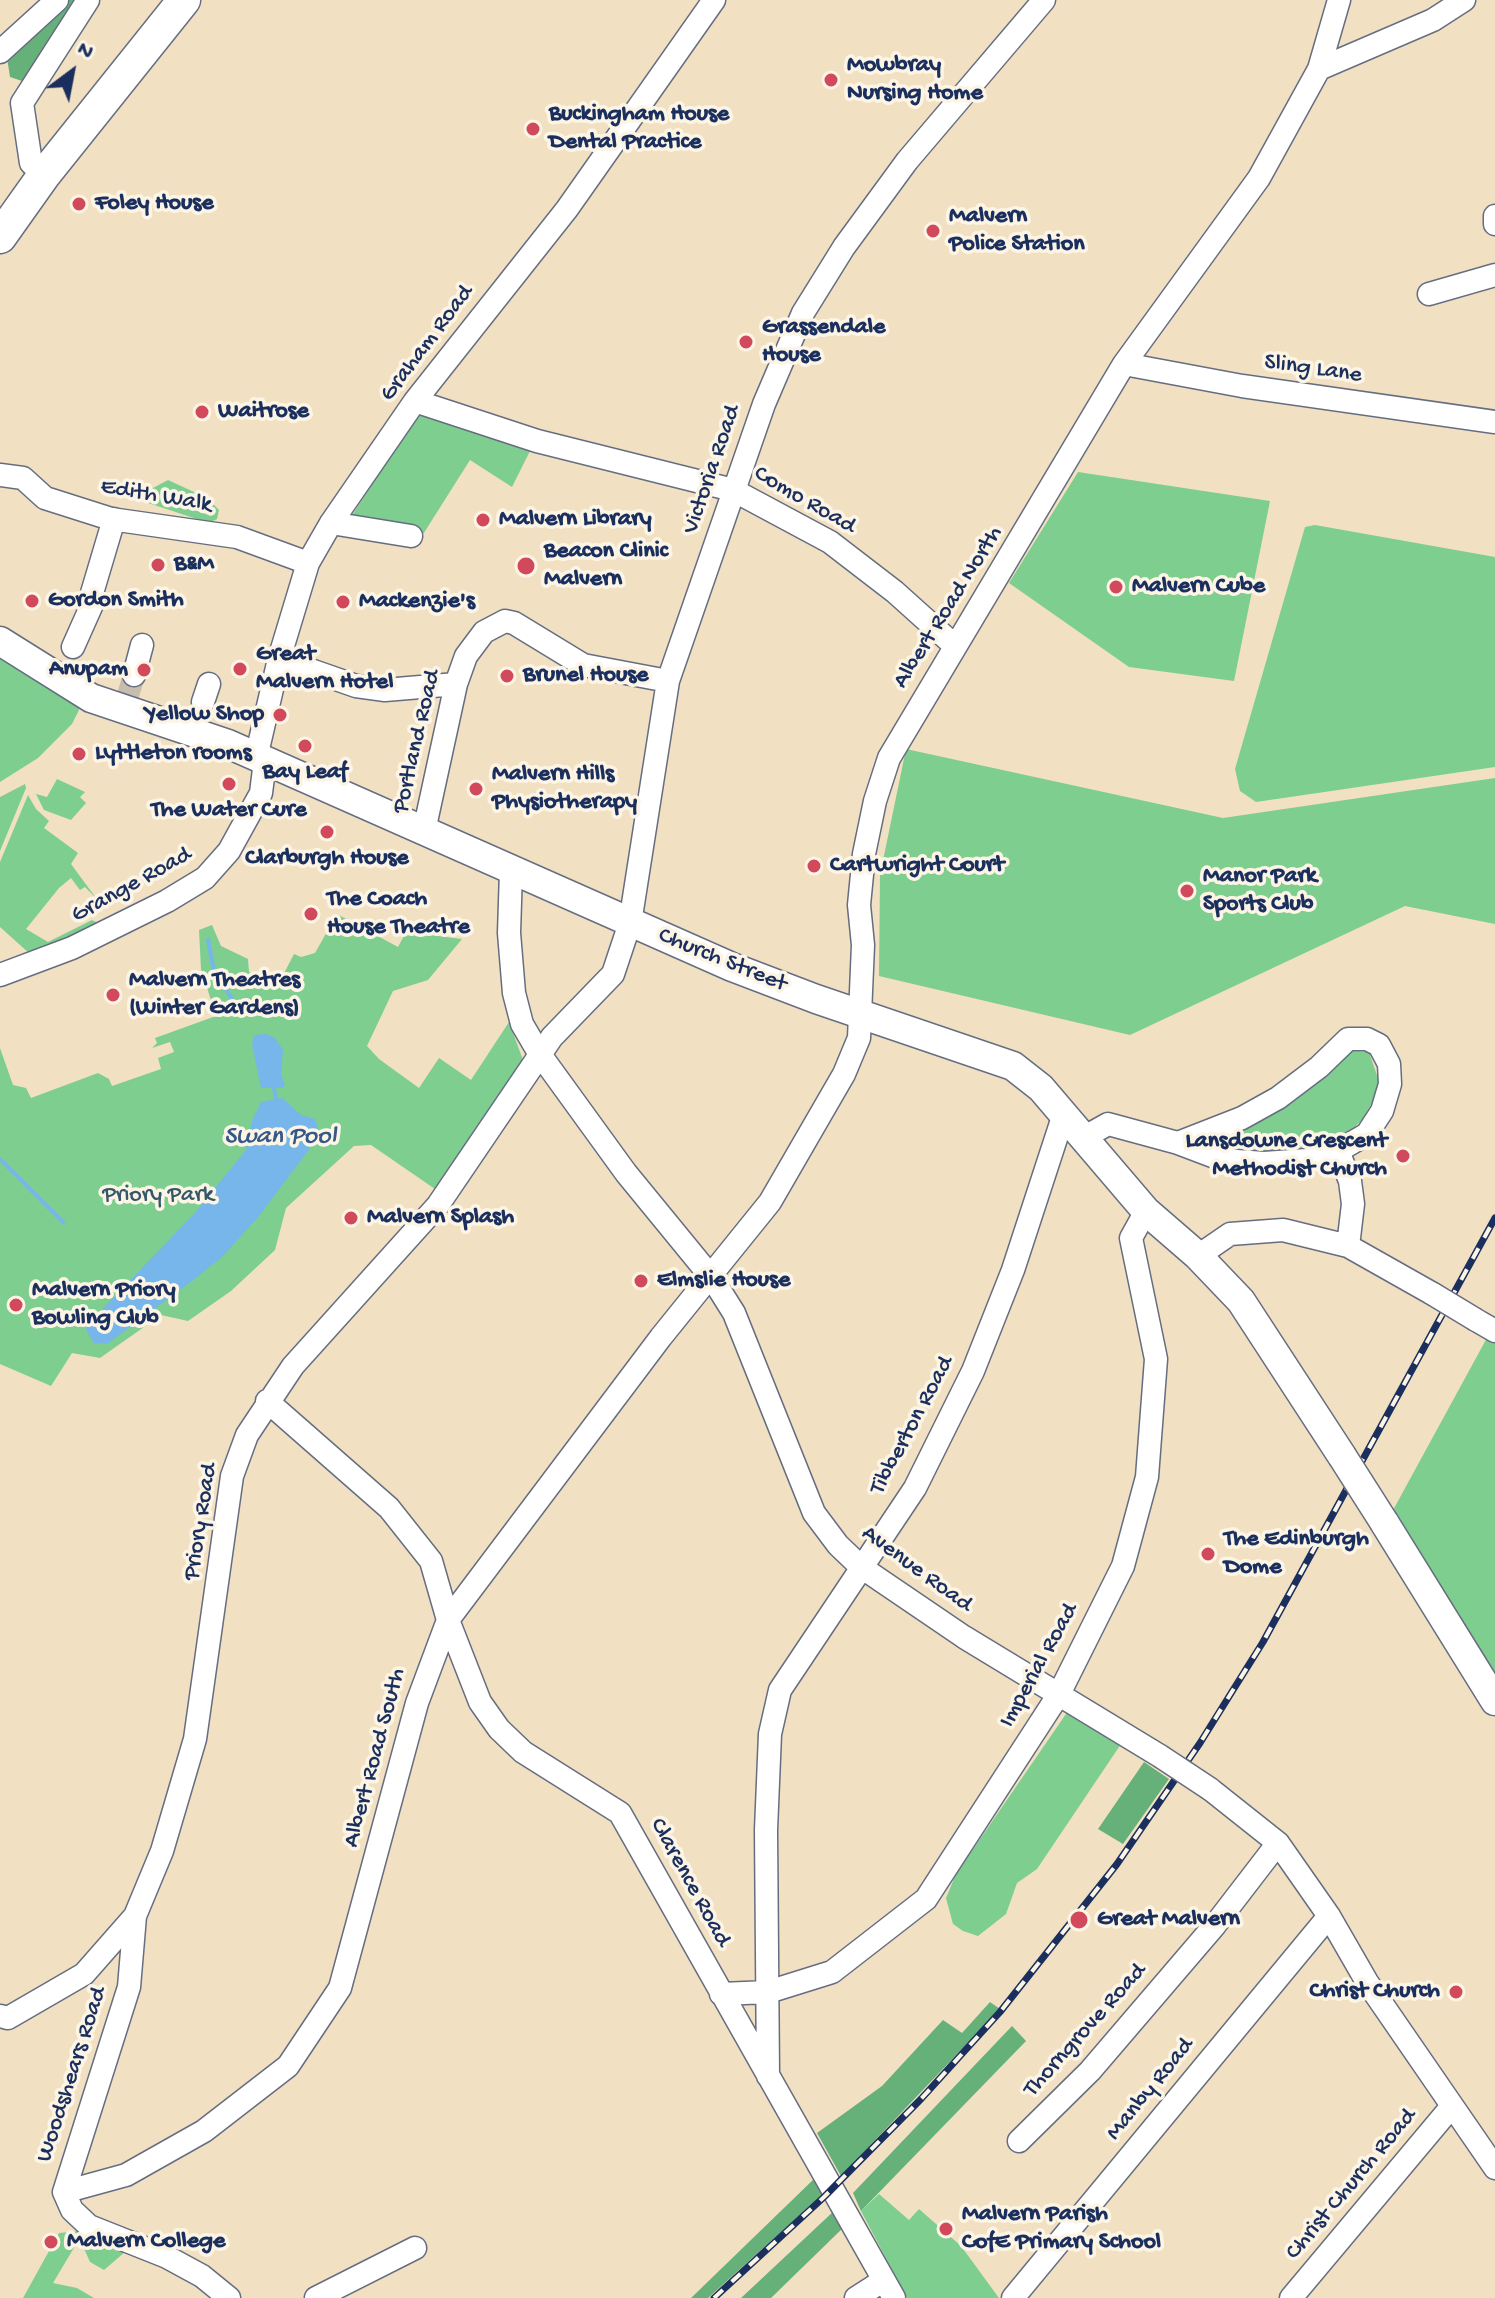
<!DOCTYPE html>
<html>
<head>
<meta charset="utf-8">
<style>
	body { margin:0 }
	#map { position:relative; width:1495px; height:2298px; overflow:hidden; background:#f1e1c2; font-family:"Gochi Hand",sans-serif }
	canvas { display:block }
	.north { position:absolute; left:32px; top:32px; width:80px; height:80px; -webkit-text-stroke:6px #fcf5e5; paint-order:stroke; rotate:32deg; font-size:22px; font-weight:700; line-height:32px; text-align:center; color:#1b2f5e }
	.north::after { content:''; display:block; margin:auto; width:28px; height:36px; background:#1b2f5e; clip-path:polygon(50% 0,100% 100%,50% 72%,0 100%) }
</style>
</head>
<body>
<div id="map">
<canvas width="1495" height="2298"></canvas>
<div class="north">N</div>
</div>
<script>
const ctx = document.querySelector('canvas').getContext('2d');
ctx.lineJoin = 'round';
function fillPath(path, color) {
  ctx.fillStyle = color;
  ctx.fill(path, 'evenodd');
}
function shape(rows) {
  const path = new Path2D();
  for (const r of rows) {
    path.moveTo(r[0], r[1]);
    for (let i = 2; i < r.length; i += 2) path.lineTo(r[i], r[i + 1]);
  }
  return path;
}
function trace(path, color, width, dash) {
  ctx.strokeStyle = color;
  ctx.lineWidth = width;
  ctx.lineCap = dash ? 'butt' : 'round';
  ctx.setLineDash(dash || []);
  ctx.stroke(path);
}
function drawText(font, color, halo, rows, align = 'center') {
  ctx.font = font + ' "Gochi Hand",sans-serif';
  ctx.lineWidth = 7;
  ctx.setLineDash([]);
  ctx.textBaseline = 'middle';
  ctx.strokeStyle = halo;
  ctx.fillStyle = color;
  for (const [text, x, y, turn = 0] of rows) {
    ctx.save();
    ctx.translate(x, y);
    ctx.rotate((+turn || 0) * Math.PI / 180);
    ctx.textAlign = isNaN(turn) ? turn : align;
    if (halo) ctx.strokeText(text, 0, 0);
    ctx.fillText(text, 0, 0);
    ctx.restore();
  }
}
const green = shape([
	[419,412,530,451,512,487,470,460,415,547,342,531],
	[1078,472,1270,501,1234,681,1129,667,1009,583],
	[168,480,207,498,219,510,217,519,209,523,145,502,153,488],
	[1315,525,1495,557,1495,767,1256,802,1240,791,1235,769,1305,527],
	[0,653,78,703,79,710,72,724,38,758,0,782],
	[906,749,1223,818,1495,778,1495,924,1405,906,1130,1035,879,976,880,875],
	[57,779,85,792,80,797,86,803,71,820,44,810,36,794,47,797],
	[25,784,26,788,0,851,0,797],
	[28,795,36,809,49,821,44,828,78,853,71,864,96,898,85,887,80,890,71,878,59,888,26,929,48,942,92,920,100,924,29,953,0,927,0,862],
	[337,914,398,947,406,932,462,939,428,980,393,991,367,1046,379,1059,419,1088,439,1058,471,1080,509,1022,523,1060,480,1128,435,1189,371,1145,354,1146,286,1208,275,1250,231,1291,188,1321,161,1315,100,1358,72,1353,51,1386,0,1364,0,1048,13,1085,26,1088,31,1098,98,1073,109,1079,112,1086,161,1069,158,1058,174,1052,170,1042,152,1048,157,1043,155,1038,216,1016,201,969,199,930,212,925,221,946,248,959,249,972,270,979,269,982,277,987,294,954,301,957,315,953],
	[1349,1051,1369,1052,1381,1087,1362,1120,1334,1146,1288,1156,1222,1155,1214,1137,1283,1108],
	[1488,1336,1495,1339,1495,1674,1392,1512],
	[1068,1711,1121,1744,1037,1869,1017,1883,1006,1914,978,1936,963,1931,953,1924,946,1898,956,1874],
	[879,2194,909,2220,919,2209,961,2246,999,2298,907,2298,861,2211],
	[80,2231,125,2252,104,2270,90,2262,82,2244,75,2246,53,2283,77,2288,94,2298,23,2298,59,2233]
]);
const forest = shape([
	[64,0,80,0,25,82,10,77,6,51],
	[1144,1762,1169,1779,1123,1844,1098,1829],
	[990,2002,1000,2009,841,2176,817,2133,882,2086,943,2020,962,2033],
	[1012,2026,1026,2041,861,2211,853,2193],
	[816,2177,824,2193,708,2298,691,2298],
	[835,2210,845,2226,771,2298,741,2298]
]);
const water = shape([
	[266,1034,275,1038,283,1050,281,1075,285,1085,282,1088,261,1088,252,1044,254,1035],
	[282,1098,301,1115,315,1119,320,1135,259,1216,223,1256,192,1281,107,1344,94,1343,86,1330,88,1324,193,1215,246,1150,252,1121,261,1102]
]);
const stream = shape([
	[208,940,214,971,241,1013],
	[274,1088,276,1100],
	[0,1159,63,1222]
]);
const minorTunnel = shape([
	[127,699,134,675]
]);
const minor = shape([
	[0,52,57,0],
	[1319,69,1433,20,1464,0],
	[44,175,31,163,22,103,88,0],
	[1495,216,1495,224],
	[1429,294,1495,275],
	[1124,364,1242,386,1495,422],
	[415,401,537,441,733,490,830,542,895,592,955,646],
	[0,475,23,478,45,498,111,519,237,537,308,563],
	[331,523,411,536],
	[73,647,94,600,92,593,114,519],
	[279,659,356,686,385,690,456,684],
	[134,675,142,645],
	[203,702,209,684],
	[424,831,456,684,466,656,484,632,505,621,514,623,583,665,668,681],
	[511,871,509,933,514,993,522,1024,539,1053,626,1173,712,1278,734,1313,814,1513,838,1545,861,1567,964,1637,1160,1756],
	[0,975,72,948,167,901,205,878,229,851,261,793,264,769,258,749,279,659,308,563,331,523,415,401,567,209,714,0],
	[1083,1138,1108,1124,1178,1143,1242,1118,1278,1098,1319,1067,1348,1039,1367,1039,1379,1045,1389,1064,1390,1084,1382,1111,1367,1134,1338,1151,1307,1160,1264,1163,1223,1160,1178,1143],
	[1338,1151,1350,1181,1353,1204,1348,1246],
	[1198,1256,1230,1234,1283,1230,1348,1246,1433,1294],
	[1476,1320,1495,1331],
	[267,1401,389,1508,431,1561,448,1620,480,1702,499,1729,523,1752,620,1813,894,2298],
	[1210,1789,1278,1843,1329,1916,1367,1982,1495,2168],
	[135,1916,129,1987,64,2192,72,2210,89,2226,167,2257,202,2276,229,2298],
	[721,1994,768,1992,832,1972,926,1899,1059,1694,1123,1566,1147,1477,1156,1359,1131,1238,1146,1211],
	[0,2016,8,2018,84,1974,135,1916,162,1851,195,1739,232,1476,247,1435,293,1366,438,1205,552,1037,613,974,630,923,668,681,764,404,803,313,844,247,907,161,1044,0],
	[768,2076,766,1830,770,1734,780,1690,915,1488,973,1371,1013,1270,1064,1114],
	[1019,2141,1090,2071,1215,1925,1278,1843],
	[64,2192,126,2175,204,2131,288,2066,340,1988,417,1703,448,1620,661,1337,770,1202,844,1074,859,1038,863,945,859,905,864,854,875,801,889,758,1124,364,1259,178,1319,69,1339,0],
	[316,2298,415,2248],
	[856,2298,884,2280],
	[1013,2298,1329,1916],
	[1291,2298,1452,2106]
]);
const major = shape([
	[0,641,91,698,228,744,732,967,816,999,1013,1066,1041,1088,1146,1211,1198,1256,1241,1301,1342,1456],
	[1384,1522,1495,1701]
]);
const highway = shape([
	[0,237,44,175,184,0]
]);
const rail = shape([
	[714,2298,824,2197,921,2099,1000,2012,1117,1864,1200,1743,1263,1642,1495,1218]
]);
const minorBridge = shape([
	[1433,1294,1476,1320],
	[1160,1756,1210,1789]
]);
const majorBridge = shape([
	[1342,1456,1384,1522]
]);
const markers = [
	[831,80,8,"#d1495b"],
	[533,129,8,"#d1495b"],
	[79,204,8,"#d1495b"],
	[933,231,8,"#d1495b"],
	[746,342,8,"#d1495b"],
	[202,412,8,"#d1495b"],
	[483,520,8,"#d1495b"],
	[158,565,8,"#d1495b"],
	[526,566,10,"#d1495b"],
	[1116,587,8,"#d1495b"],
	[32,601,8,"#d1495b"],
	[343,602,8,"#d1495b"],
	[240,669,8,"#d1495b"],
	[144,670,8,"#d1495b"],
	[507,676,8,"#d1495b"],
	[280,715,8,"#d1495b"],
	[305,746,8,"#d1495b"],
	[79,754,8,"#d1495b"],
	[229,784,8,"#d1495b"],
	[476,789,8,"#d1495b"],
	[327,832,8,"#d1495b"],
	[814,866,8,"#d1495b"],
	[1187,891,8,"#d1495b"],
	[311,914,8,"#d1495b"],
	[113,995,8,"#d1495b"],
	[1403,1156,8,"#d1495b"],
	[351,1218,8,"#d1495b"],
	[641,1281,8,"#d1495b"],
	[16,1305,8,"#d1495b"],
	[1208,1554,8,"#d1495b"],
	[1079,1920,10,"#d1495b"],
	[1456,1992,8,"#d1495b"],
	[946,2229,8,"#d1495b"],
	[51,2242,8,"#d1495b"]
];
const poiNames = [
	["Mowbray",847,66],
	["Nursing Home",847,94],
	["Buckingham House",549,115],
	["Dental Practice",549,143],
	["Foley House",95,204],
	["Malvern",949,217],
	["Police Station",949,245],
	["Grassendale",762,328],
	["House",762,356],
	["Waitrose",218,412],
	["Malvern Library",499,520],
	["Beacon Clinic",544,552],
	["Malvern",544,580],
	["B&M",174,565],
	["Malvern Cube",1132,587],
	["Gordon Smith",48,601],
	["Mackenzie's",359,602],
	["Great",256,655],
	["Malvern Hotel",256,683],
	["Anupam",128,670,"right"],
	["Brunel House",523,676],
	["Yellow Shop",264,715,"right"],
	["Lyttleton rooms",95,754],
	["Bay Leaf",305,773,"center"],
	["Malvern Hills",492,775],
	["Physiotherapy",492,803],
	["The Water Cure",229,811,"center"],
	["Clarburgh House",327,859,"center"],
	["Cartwright Court",830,866],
	["Manor Park",1203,877],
	["Sports Club",1203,905],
	["The Coach",327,900],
	["House Theatre",327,928],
	["Malvern Theatres",129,981],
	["(Winter Gardens)",129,1009],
	["Lansdowne Crescent",1387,1142,"right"],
	["Methodist Church",1387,1170,"right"],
	["Malvern Splash",367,1218],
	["Elmslie House",657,1281],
	["Malvern Priory",32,1291],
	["Bowling Club",32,1319],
	["The Edinburgh",1224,1540],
	["Dome",1224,1568],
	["Great Malvern",1097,1920],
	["Christ Church",1440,1992,"right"],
	["Malvern Parish",962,2215],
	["CofE Primary School",962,2243],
	["Malvern College",67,2242]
];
const streetNames = [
	["Graham Road",428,344,-53],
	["Sling Lane",1313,370,8],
	["Victoria Road",713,470,-71],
	["Edith Walk",156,497,10],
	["Como Road",804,501,30],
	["Albert Road North",949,608,-58],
	["Portland Road",418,742,-77],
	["Grange Road",132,886,-29],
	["Church Street",722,961,22],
	["Tibberton Road",913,1426,-62],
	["Priory Road",202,1522,-81],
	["Avenue Road",916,1570,36],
	["Imperial Road",1040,1666,-61],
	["Albert Road South",376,1758,-75],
	["Clarence Road",689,1883,61],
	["Thorngrove Road",1086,2031,-48],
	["Woodshears Road",73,2075,-72],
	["Manby Road",1151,2090,-51],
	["Christ Church Road",1352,2185,-50]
];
const parkNames = [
	["Priory Park",158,1196]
];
const waterNames = [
	["Swan Pool",280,1138]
];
fillPath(green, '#7dce8f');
fillPath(forest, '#66b17a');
fillPath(water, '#76b6ea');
trace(stream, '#76b6ea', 4);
trace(minorTunnel, '#c6bdae', 22, [22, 11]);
trace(minor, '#666d81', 25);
trace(major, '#666d81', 31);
trace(highway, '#666d81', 35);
trace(minor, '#fff', 22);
trace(major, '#fff', 28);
trace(highway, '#fff', 32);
trace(rail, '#1b2f5e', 7);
trace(rail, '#fcf5e5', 4, [12]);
trace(minorBridge, '#666d81', 25, []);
trace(majorBridge, '#666d81', 31, []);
trace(minorBridge, '#fff', 22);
trace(majorBridge, '#fff', 28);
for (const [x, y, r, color] of markers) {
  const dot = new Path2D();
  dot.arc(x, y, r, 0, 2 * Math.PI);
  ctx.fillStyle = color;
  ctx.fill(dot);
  trace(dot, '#fcf5e5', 3);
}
drawText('bold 24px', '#1b2f5e', '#fcf5e5', poiNames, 'left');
drawText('24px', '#1b2f5e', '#fcf5e5', streetNames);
drawText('24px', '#34576a', '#fcf5e5', parkNames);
drawText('italic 26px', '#365888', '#fcf5e5', waterNames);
</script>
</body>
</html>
